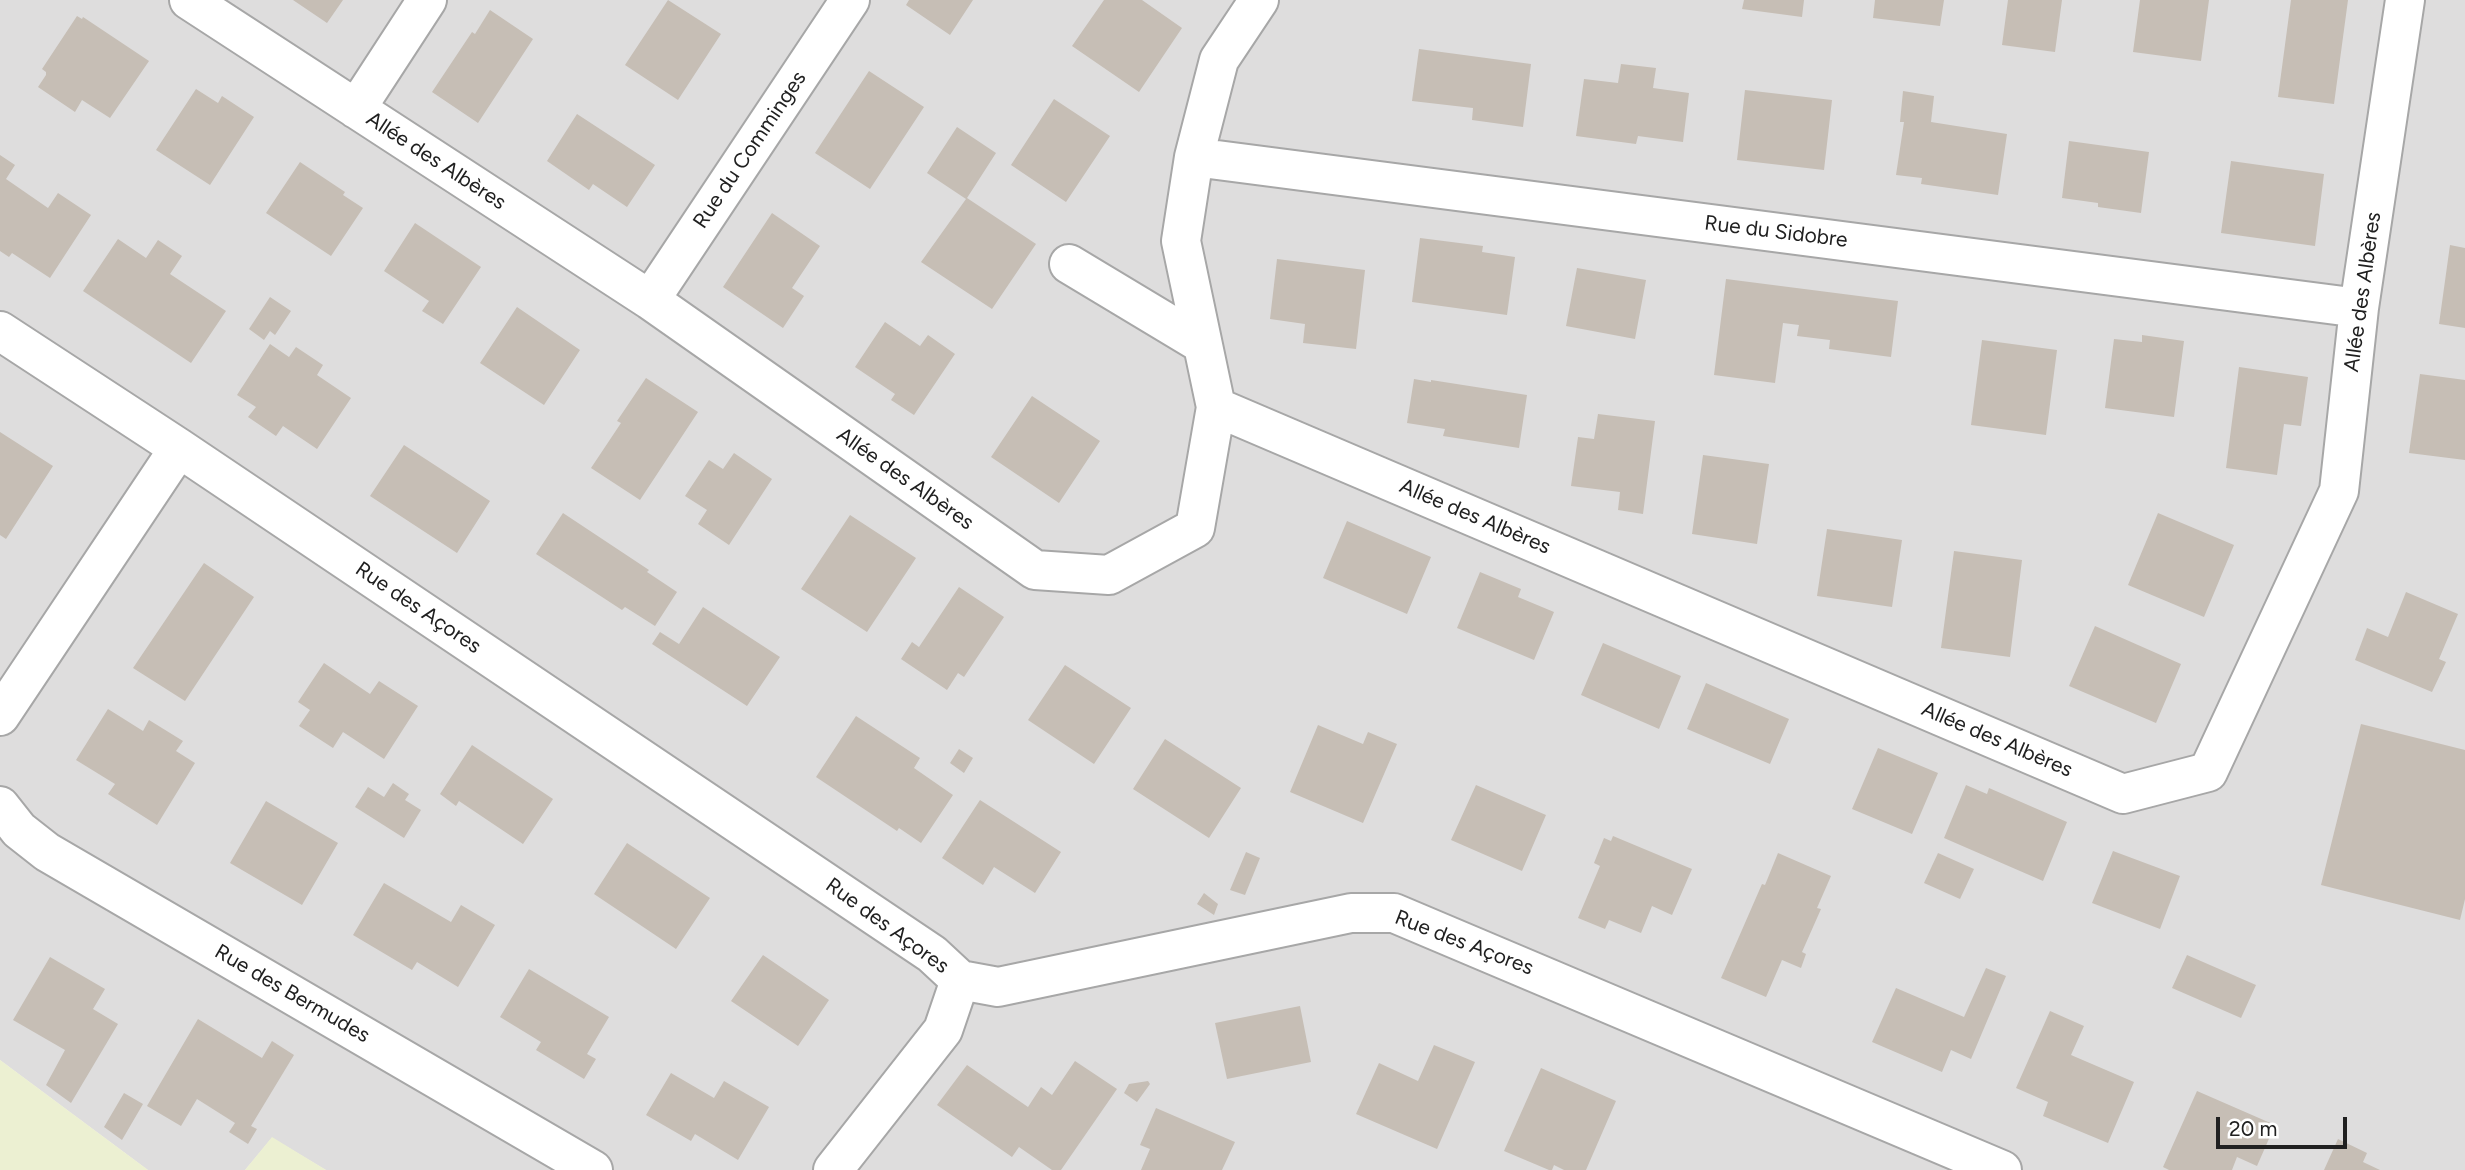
<!DOCTYPE html>
<html>
<head>
<meta charset="utf-8">
<style>
	body { margin:0 }
	#map { position:relative; width:2465px; height:1170px; overflow:hidden; background:#f1eee7; font-family:Figtree,sans-serif }
	canvas { display:block }
	.scale { position:absolute; left:2216px; top:1117px; width:131px; height:32px; box-sizing:border-box; border:4px solid #202020; border-top:0; padding-left:9px; font-size:21px; line-height:24px; white-space:nowrap; color:#202020; -webkit-text-stroke:5px #fff; paint-order:stroke }
</style>
</head>
<body>
<div id="map">
<canvas width="2465" height="1170"></canvas>
<div class="scale">20 m</div>
</div>
<script>
const ctx = document.querySelector('canvas').getContext('2d');
ctx.lineJoin = 'round';
function fillPath(path, color) {
  ctx.fillStyle = color;
  ctx.fill(path, 'evenodd');
}
function shape(rows) {
  const path = new Path2D();
  for (const r of rows) {
    path.moveTo(r[0], r[1]);
    for (let i = 2; i < r.length; i += 2) path.lineTo(r[i], r[i + 1]);
  }
  return path;
}
function trace(path, color, width, dash) {
  ctx.strokeStyle = color;
  ctx.lineWidth = width;
  ctx.lineCap = dash ? 'butt' : 'round';
  ctx.setLineDash(dash || []);
  ctx.stroke(path);
}
function drawText(font, color, halo, rows, align = 'center') {
  ctx.font = font + ' Figtree,sans-serif';
  ctx.lineWidth = 7;
  ctx.setLineDash([]);
  ctx.textBaseline = 'middle';
  ctx.strokeStyle = halo;
  ctx.fillStyle = color;
  for (const [text, x, y, turn = 0] of rows) {
    ctx.save();
    ctx.translate(x, y);
    ctx.rotate((+turn || 0) * Math.PI / 180);
    ctx.textAlign = isNaN(turn) ? turn : align;
    if (halo) ctx.strokeText(text, 0, 0);
    ctx.fillText(text, 0, 0);
    ctx.restore();
  }
}
const residential = shape([
	[0,0,2465,0,2465,1170,326,1170,272,1138,245,1170,148,1170,0,1060]
]);
const farmland = shape([
	[0,1060,148,1170,0,1170],
	[272,1137,326,1170,245,1170]
]);
const building = shape([
	[293,0,343,0,327,23],
	[668,0,721,34,678,100,625,65],
	[909,0,973,0,950,35,906,5],
	[1104,0,1142,0,1182,28,1139,92,1072,46],
	[1744,0,1804,0,1802,17,1742,9],
	[1875,0,1944,0,1940,26,1873,18],
	[2008,0,2062,0,2055,52,2002,45],
	[2140,0,2209,0,2201,61,2133,52],
	[2291,0,2348,0,2334,104,2278,97],
	[490,10,533,39,478,123,432,92,472,32,475,34],
	[77,16,82,19,83,17,149,61,110,118,82,100,75,112,38,87,46,75,46,72,42,69],
	[1419,49,1531,64,1523,127,1472,120,1473,108,1412,101],
	[1621,64,1656,68,1653,88,1689,93,1683,142,1638,136,1636,144,1576,136,1584,79,1618,83],
	[869,71,924,107,870,189,815,153],
	[196,89,218,103,222,96,254,117,210,185,156,150],
	[1745,90,1832,100,1824,170,1737,160],
	[1903,91,1934,96,1931,122,2007,134,1998,195,1921,184,1922,178,1896,175,1904,122,1900,122],
	[1054,99,1110,136,1066,202,1011,165],
	[577,114,655,165,627,207,593,184,589,190,547,161],
	[957,127,996,153,967,198,1036,244,992,309,921,262,966,199,927,173],
	[2069,141,2149,152,2141,213,2098,207,2098,203,2062,198],
	[0,155,15,165,6,179,48,208,58,193,91,215,50,278,12,253,9,257,0,251],
	[2231,161,2324,174,2315,246,2221,233],
	[300,162,345,192,343,195,363,208,331,256,266,213],
	[772,213,820,246,792,288,804,296,783,328,723,287],
	[415,223,481,267,443,324,422,311,429,301,384,271],
	[1420,238,1483,246,1482,252,1515,257,1507,315,1412,302],
	[118,239,146,258,158,240,182,256,170,274,226,311,191,363,83,291],
	[2450,245,2465,248,2465,328,2439,324],
	[1277,259,1365,270,1356,349,1303,343,1305,324,1270,319],
	[1577,268,1646,280,1635,339,1566,326],
	[1726,279,1898,301,1891,357,1829,349,1830,340,1797,336,1799,325,1783,323,1775,383,1714,375],
	[270,297,291,311,275,335,270,331,264,340,249,329],
	[517,307,580,350,544,405,480,363],
	[885,322,920,346,928,335,955,354,914,415,891,400,895,394,855,367],
	[2142,335,2184,341,2174,417,2105,408,2114,339,2142,342],
	[1982,340,2057,350,2046,435,1971,425],
	[270,344,289,357,296,347,323,365,317,375,351,398,317,449,283,426,276,436,248,417,256,407,237,395],
	[2239,367,2308,377,2301,426,2284,424,2277,475,2226,468],
	[2420,374,2465,380,2465,460,2409,453],
	[646,378,698,412,640,500,591,468,621,423,617,421],
	[1414,379,1431,382,1431,380,1527,395,1519,448,1443,436,1445,429,1407,423],
	[1032,396,1100,441,1059,503,991,457],
	[1598,414,1655,421,1643,514,1618,510,1620,492,1571,486,1578,437,1594,439],
	[0,432,53,466,6,539,0,535],
	[404,445,490,501,457,553,370,496],
	[734,453,772,479,729,545,698,524,707,510,685,496,709,460,723,469],
	[1703,455,1769,464,1757,544,1692,534],
	[563,513,649,570,647,572,677,592,655,626,625,607,622,610,536,554],
	[2158,513,2234,545,2204,617,2128,585],
	[850,515,916,558,867,632,801,589],
	[1347,521,1431,557,1407,614,1323,578],
	[1827,529,1902,540,1892,607,1817,596],
	[1954,551,2022,560,2010,657,1941,648],
	[204,563,254,597,185,701,133,668],
	[1480,572,1521,589,1518,597,1554,612,1534,660,1457,628],
	[959,587,1004,617,964,677,958,673,947,690,901,659,912,642,919,647],
	[2406,592,2458,614,2439,659,2446,662,2432,692,2355,660,2367,628,2388,637],
	[703,607,780,657,747,706,652,644,660,632,679,644],
	[2095,626,2181,664,2156,723,2069,686],
	[1603,643,1681,676,1659,729,1581,695],
	[324,663,370,694,379,681,418,706,384,759,343,732,333,748,299,726,310,710,298,702],
	[1065,665,1131,708,1094,764,1028,720],
	[1706,683,1789,719,1770,764,1687,729],
	[108,709,143,731,149,720,183,741,176,751,195,763,157,825,108,794,115,784,76,760],
	[856,716,920,758,914,768,953,795,921,843,899,828,897,831,816,777],
	[2361,724,2465,750,2465,899,2460,920,2321,885],
	[1318,725,1363,744,1368,732,1397,744,1363,823,1290,792],
	[1165,739,1241,788,1209,838,1133,789],
	[472,745,553,799,523,844,459,801,456,806,440,794],
	[1878,748,1938,773,1912,834,1852,809],
	[959,749,973,758,964,773,950,763],
	[393,783,409,794,405,800,421,810,404,838,355,807,368,787,384,797],
	[1476,785,1546,815,1522,871,1451,840],
	[1966,785,1987,794,1989,788,2067,822,2043,881,1944,838],
	[980,800,1061,852,1035,893,994,867,983,885,942,858],
	[266,801,338,843,302,905,230,863],
	[1613,836,1692,869,1672,915,1652,906,1641,933,1609,920,1605,929,1578,918,1600,866,1594,863,1604,838,1611,841],
	[627,843,710,898,676,949,594,894],
	[2113,851,2180,876,2160,929,2092,903],
	[1246,852,1260,858,1245,895,1230,890],
	[1778,853,1831,876,1817,908,1821,909,1802,952,1806,954,1801,968,1782,960,1766,997,1721,978,1762,884,1765,885],
	[1938,853,1974,869,1960,899,1924,883],
	[384,883,451,922,461,905,495,925,458,987,417,962,412,970,353,935],
	[1204,893,1218,904,1214,915,1197,904],
	[763,955,829,1000,798,1046,731,1001],
	[2187,955,2256,985,2241,1018,2172,988],
	[50,957,105,989,93,1009,118,1024,71,1103,46,1085,65,1050,13,1020],
	[1986,968,2006,976,1971,1059,1951,1050,1942,1072,1872,1042,1896,988,1964,1017],
	[529,969,609,1017,587,1054,596,1059,584,1079,536,1050,541,1042,500,1017],
	[1300,1006,1311,1062,1227,1079,1215,1023],
	[2050,1011,2084,1026,2071,1055,2134,1082,2108,1143,2043,1116,2048,1102,2016,1088],
	[198,1019,262,1058,272,1041,294,1055,251,1126,257,1129,248,1144,229,1132,235,1123,197,1099,181,1126,147,1106],
	[1434,1045,1475,1062,1437,1149,1356,1114,1379,1063,1418,1081],
	[1075,1061,1117,1089,1061,1170,1052,1170,1019,1147,1012,1157,937,1105,967,1065,1028,1107,1041,1087,1052,1095],
	[1541,1068,1616,1101,1586,1170,1564,1170,1554,1165,1552,1170,1549,1170,1504,1151],
	[671,1073,714,1098,724,1081,769,1107,738,1160,695,1134,691,1141,646,1115],
	[1148,1081,1150,1084,1137,1102,1124,1093,1129,1084],
	[2197,1091,2275,1125,2257,1166,2237,1157,2232,1170,2169,1170,2163,1167],
	[124,1093,143,1104,122,1140,104,1127],
	[1156,1108,1235,1142,1222,1170,1141,1170,1150,1149,1140,1145],
	[2338,1139,2367,1153,2363,1162,2380,1170,2324,1170]
]);
const minor = shape([
	[189,0,650,300,1035,570,1109,575,1195,528,1216,407,1181,241,1194,157,1219,60,1259,0],
	[356,109,427,0],
	[1194,157,2359,308],
	[1069,264,1202,344],
	[650,300,850,0],
	[0,331,179,448,932,954,960,980,998,987,1351,913,1394,913,2002,1170],
	[1216,407,2123,794,2208,772,2339,491,2359,308,2405,0],
	[0,716,179,448],
	[0,806,19,830,47,852,593,1170],
	[833,1170,943,1030,960,980]
]);
const streetNames = [
	["Rue du Comminges",750,150,-56],
	["Allée des Albères",436,161,33],
	["Rue du Sidobre",1776,232,7],
	["Allée des Albères",2363,292,-82],
	["Allée des Albères",905,479,35],
	["Allée des Albères",1475,517,23],
	["Rue des Açores",418,608,34],
	["Allée des Albères",1997,740,23],
	["Rue des Açores",887,926,36],
	["Rue des Açores",1464,943,21],
	["Rue des Bermudes",292,994,30]
];
fillPath(residential, '#dedddd');
fillPath(farmland, '#ecf0d2');
fillPath(building, '#c6beb5');
trace(minor, '#a7a7a7', 42);
trace(minor, '#fff', 38);
drawText('21px', '#202020', '#fff', streetNames);
</script>
</body>
</html>
